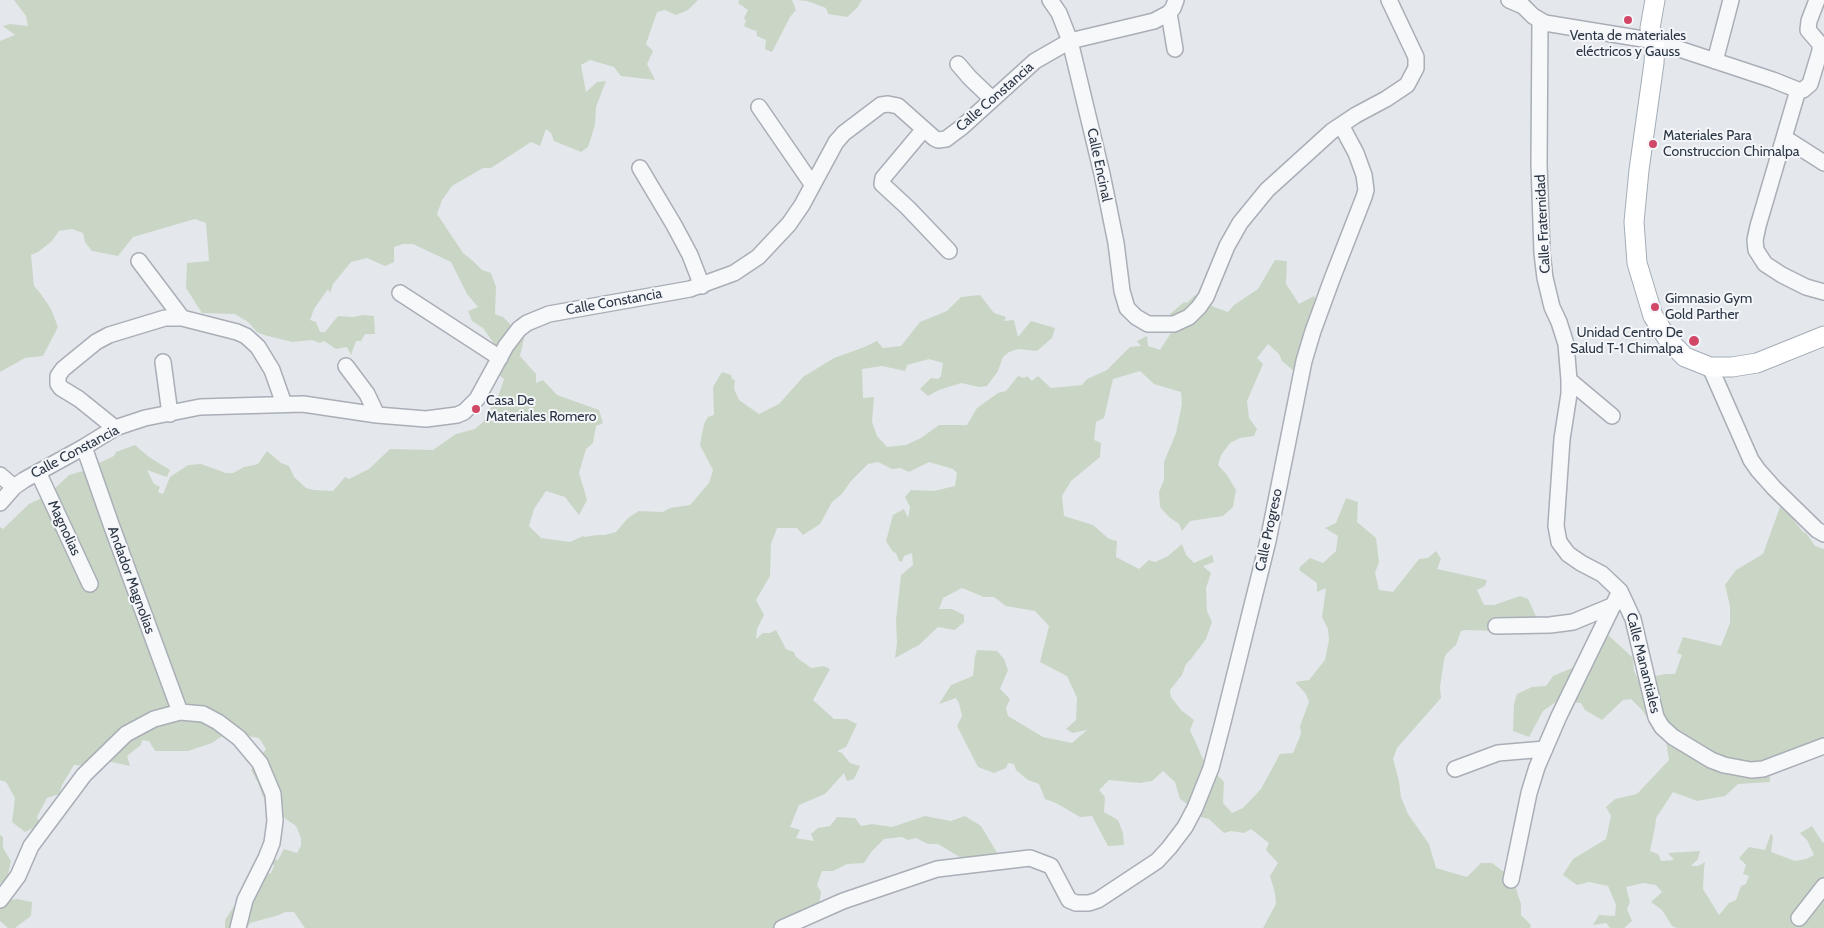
<!DOCTYPE html>
<html>
<head>
<meta charset="utf-8">
<style>
	body { margin:0 }
	canvas { display:block; background:#e4e7ec }
</style>
</head>
<body>
<canvas width="1824" height="928"></canvas>
<script>
const ctx = document.querySelector('canvas').getContext('2d');
ctx.lineJoin = 'round';
function fillPath(path, color) {
  ctx.fillStyle = color;
  ctx.fill(path, 'evenodd');
}
function shape(rows) {
  const path = new Path2D();
  for (const r of rows) {
    path.moveTo(r[0], r[1]);
    for (let i = 2; i < r.length; i += 2) path.lineTo(r[i], r[i + 1]);
  }
  return path;
}
function trace(path, color, width, dash) {
  ctx.strokeStyle = color;
  ctx.lineWidth = width;
  ctx.lineCap = dash ? 'butt' : 'round';
  ctx.setLineDash(dash || []);
  ctx.stroke(path);
}
function drawText(font, color, halo, rows, align = 'center') {
  ctx.font = font + ' Cabin,sans-serif';
  ctx.lineWidth = 4;
  ctx.setLineDash([]);
  ctx.textBaseline = 'middle';
  ctx.strokeStyle = halo;
  ctx.fillStyle = color;
  for (const [text, x, y, turn = 0] of rows) {
    ctx.save();
    ctx.translate(x, y);
    ctx.rotate((+turn || 0) * Math.PI / 180);
    ctx.textAlign = isNaN(turn) ? turn : align;
    if (halo) ctx.strokeText(text, 0, 0);
    ctx.fillText(text, 0, 0);
    ctx.restore();
  }
}
const green = shape([
	[14,0,698,0,688,10,676,15,665,10,657,12,646,44,653,51,647,64,655,80,621,76,614,67,590,60,581,65,586,92,597,82,606,81,596,107,595,125,588,147,581,152,554,141,551,133,546,129,540,146,531,142,491,168,483,168,452,186,442,200,437,214,463,253,473,261,482,270,491,273,496,287,495,314,503,317,524,338,520,356,536,374,536,383,543,380,557,395,599,410,603,423,596,426,593,443,586,449,579,473,587,500,579,515,565,497,546,491,534,509,529,526,541,538,570,542,583,536,585,537,596,535,605,535,616,532,628,518,639,511,663,512,670,508,690,505,709,483,713,470,700,445,704,424,708,417,714,415,713,387,722,372,731,375,732,379,735,380,734,389,739,400,759,414,779,404,803,377,834,358,862,348,877,341,883,348,901,346,920,322,947,311,961,297,980,295,994,313,1006,317,1004,321,1014,320,1018,337,1031,321,1055,328,1052,338,1037,351,1018,349,1009,352,1003,357,998,371,987,386,979,387,961,383,939,390,928,396,920,389,931,378,938,379,941,376,943,363,929,359,907,365,905,371,882,366,862,369,863,398,874,397,872,422,877,436,887,447,906,445,921,438,939,425,967,425,977,408,998,393,1006,391,1018,376,1024,378,1027,376,1032,381,1038,376,1051,388,1082,385,1087,379,1107,370,1130,347,1141,346,1137,341,1147,336,1148,346,1160,350,1173,330,1170,314,1184,302,1187,303,1195,295,1214,307,1228,312,1234,305,1258,289,1275,260,1287,261,1286,284,1299,304,1314,296,1316,301,1319,299,1295,372,1282,361,1279,354,1268,344,1257,358,1263,364,1247,401,1249,418,1257,429,1254,436,1240,438,1230,443,1221,455,1218,465,1227,475,1236,490,1233,507,1223,516,1190,521,1182,531,1179,524,1169,517,1160,507,1159,492,1164,480,1164,462,1176,433,1182,404,1181,392,1154,384,1140,371,1113,379,1104,418,1096,422,1094,440,1101,443,1100,457,1071,481,1062,496,1064,516,1093,525,1109,539,1117,541,1116,557,1139,569,1149,560,1155,562,1168,556,1182,544,1186,555,1194,563,1212,555,1214,562,1203,566,1211,573,1206,588,1207,611,1212,622,1206,639,1191,659,1186,664,1182,675,1170,690,1171,697,1181,710,1194,720,1190,730,1204,761,1224,782,1223,803,1232,813,1243,808,1261,789,1280,754,1293,753,1301,734,1300,726,1309,702,1306,694,1295,682,1309,680,1325,660,1329,640,1328,629,1322,617,1326,588,1317,592,1317,583,1299,570,1300,567,1310,558,1323,563,1336,551,1338,536,1325,528,1336,523,1346,498,1358,502,1357,522,1376,538,1379,562,1375,573,1379,590,1393,592,1419,559,1428,558,1436,551,1441,559,1437,569,1487,580,1485,586,1477,590,1484,605,1494,605,1520,596,1528,599,1540,625,1495,631,1466,630,1461,631,1456,645,1446,654,1444,660,1440,687,1441,698,1397,748,1393,759,1399,781,1401,797,1408,814,1429,844,1436,868,1467,877,1481,863,1492,863,1504,872,1514,882,1521,904,1521,915,1531,925,1530,928,1263,928,1276,904,1275,893,1270,876,1278,863,1266,850,1269,843,1251,829,1244,833,1231,831,1224,833,1209,819,1196,816,1190,806,1180,799,1175,782,1163,771,1152,781,1140,783,1109,780,1099,790,1105,797,1104,812,1118,820,1123,833,1124,845,1108,846,1092,816,1080,817,1056,803,1045,799,1039,784,1028,780,1016,770,1014,764,1008,763,1006,768,994,773,978,767,957,726,962,716,959,703,956,698,939,704,951,685,973,676,975,657,977,650,997,651,1004,659,1008,670,1000,689,1010,699,1006,708,1008,716,1043,737,1072,743,1087,730,1073,733,1066,729,1076,720,1077,698,1067,676,1040,662,1049,626,1035,611,1006,606,994,597,984,597,962,588,943,598,939,609,952,609,964,615,964,622,955,630,938,627,919,645,895,658,897,643,896,620,901,575,913,565,912,553,904,556,902,562,899,561,896,553,893,552,886,541,893,515,904,509,908,518,910,507,905,497,911,490,934,491,955,486,957,473,953,469,929,462,909,472,900,468,892,469,878,462,868,464,851,481,842,494,832,502,820,524,803,535,797,528,777,528,771,544,770,576,756,600,764,615,757,629,756,639,763,633,770,633,776,630,786,649,794,652,796,657,811,668,824,666,830,669,813,700,834,719,847,719,857,724,846,747,837,751,842,753,850,763,860,766,854,779,847,781,844,773,825,794,799,805,790,827,800,830,796,838,814,841,811,834,818,828,830,826,837,817,855,818,861,826,872,824,892,827,925,816,951,821,965,816,981,826,1002,861,1001,871,981,870,938,844,928,844,916,838,908,840,902,837,884,839,872,851,864,863,847,864,833,871,822,871,817,885,821,892,817,917,799,928,305,928,294,912,285,912,279,915,250,923,247,928,225,928,225,920,236,903,260,885,264,875,271,873,274,866,271,859,278,860,284,849,297,853,301,846,301,838,296,826,276,812,263,797,258,783,251,770,266,749,259,738,233,733,222,736,212,743,188,751,155,751,149,741,142,740,141,745,127,756,130,766,107,761,89,766,74,765,62,785,59,794,47,798,37,817,41,825,38,831,33,828,25,832,12,822,15,798,6,782,0,780,0,527,3,529,29,504,48,495,69,475,90,469,99,463,114,456,116,452,135,445,149,457,170,470,167,477,147,470,154,484,160,487,158,492,163,494,170,477,188,465,201,464,226,473,233,473,244,467,258,464,267,451,281,463,289,466,294,477,306,488,313,490,333,491,345,477,349,479,369,469,390,449,433,450,456,434,475,429,483,422,499,394,504,379,493,370,497,348,483,328,472,321,468,311,478,307,467,294,451,262,413,244,403,244,394,247,394,262,385,266,367,258,351,262,333,284,330,293,328,289,314,309,310,320,316,322,320,332,325,332,338,316,353,317,363,315,374,316,375,334,365,334,361,341,356,341,351,355,347,347,336,349,324,341,320,343,312,340,292,342,264,335,257,332,248,322,235,314,202,313,186,288,187,263,209,261,206,223,195,219,133,237,118,256,92,251,85,242,83,233,72,229,59,231,52,241,38,252,31,255,34,286,41,294,51,309,58,327,43,356,25,358,0,372,0,41,15,35,3,26,10,24,28,26,26,16],
	[739,0,792,0,796,10,790,17,772,52,765,49,766,40,757,36,756,29,755,31,744,26,746,21,744,18,748,10,738,3],
	[797,0,862,0,857,8,847,17,828,14,826,8,807,1],
	[1780,507,1788,513,1803,532,1806,533,1815,546,1824,549,1824,745,1769,769,1770,782,1738,784,1725,796,1697,801,1673,792,1656,818,1655,827,1650,851,1658,854,1661,861,1674,860,1668,853,1700,851,1698,859,1691,866,1698,866,1705,862,1704,868,1703,889,1719,915,1729,903,1736,900,1741,886,1746,884,1749,876,1743,874,1746,865,1739,858,1749,847,1765,850,1771,833,1773,837,1771,852,1795,861,1806,859,1814,855,1807,840,1800,833,1812,826,1823,843,1824,842,1824,928,1677,928,1672,926,1662,910,1651,902,1662,892,1656,885,1643,883,1626,887,1630,902,1627,909,1632,921,1624,928,1610,928,1606,923,1593,925,1599,915,1615,916,1616,905,1608,886,1589,882,1577,885,1563,875,1573,859,1606,839,1611,816,1606,807,1615,799,1637,794,1669,760,1666,741,1657,732,1642,710,1631,699,1623,700,1602,720,1585,710,1581,703,1557,701,1543,711,1529,737,1513,731,1514,704,1517,694,1532,687,1546,686,1553,676,1572,668,1607,634,1633,658,1634,671,1638,679,1666,674,1675,674,1682,655,1677,653,1683,637,1721,646,1730,623,1730,606,1725,585,1736,570,1763,554],
	[0,835,3,837,3,848,11,861,7,879,0,884],
	[0,899,4,901,17,899,32,902,31,916,15,928,8,928,0,921]
]);
const minor = shape([
	[1050,0,1059,13,1070,41,1102,174,1116,243,1122,291,1127,308,1136,317,1148,324,1174,324,1189,317,1199,307,1206,297,1227,246,1240,223,1267,190,1332,131,1356,115,1386,99,1407,85,1416,68,1416,57,1389,0],
	[1509,0,1523,6,1533,16,1545,23,1655,41,1773,80,1798,90],
	[1540,21,1539,164,1542,253,1545,278,1552,307,1559,322,1566,344,1569,380,1569,394,1562,439,1556,526,1559,542,1568,554,1581,563,1602,574,1620,591,1633,619,1656,717,1662,727,1673,737,1711,760,1724,765,1751,770,1763,769,1824,746],
	[1175,49,1169,13,1173,8,1176,0],
	[1715,61,1731,0],
	[958,64,970,78,992,99],
	[1798,90,1758,226,1755,240,1756,250,1765,264,1782,275,1806,287,1824,292],
	[1798,90,1803,90,1810,84,1820,51,1820,44,1808,30,1809,21,1817,0],
	[759,107,812,184],
	[924,129,883,178,882,184,908,208,949,251],
	[1785,138,1824,163],
	[640,168,674,225,690,255,702,286],
	[139,261,182,318],
	[400,293,500,358],
	[163,362,170,414],
	[346,366,367,394,377,415],
	[1710,367,1751,460,1758,470,1774,488,1817,530,1824,534],
	[1569,380,1612,416],
	[115,428,79,399,61,388,58,384,58,376,63,369,96,342,109,335,165,318,182,318,237,332,246,336,258,347,272,370,284,404],
	[84,447,112,527,180,712],
	[38,472,90,584],
	[0,475,14,487],
	[0,503,14,487,24,480,84,447,115,428,145,418,200,407,303,404,377,415,426,419,457,415,464,412,477,399,506,346,519,329,527,323,549,314,690,289,734,273,758,257,789,224,802,205,836,142,844,133,881,105,888,104,898,106,934,138,938,140,946,139,962,127,1035,61,1070,41,1154,21,1169,13],
	[1496,626,1550,625,1573,622,1614,605],
	[1455,769,1498,753,1545,749],
	[1511,880,1529,793,1537,767,1559,716,1620,591],
	[0,900,18,876,31,846,84,775,126,734,154,719,180,712,203,714,218,722,239,738,260,763,273,794,275,821,272,843,266,858,245,900,238,928],
	[1799,918,1824,886],
	[782,928,843,901,937,869,1030,858,1051,866,1069,900,1076,903,1089,903,1098,900,1157,861,1169,848,1185,827,1195,808,1211,768,1223,722,1268,541,1304,361,1313,331,1332,279,1364,197,1366,190,1364,175,1356,153,1341,125]
]);
const major = shape([
	[1655,0,1650,28,1655,41,1654,63,1639,170,1634,222,1637,263,1653,316,1669,341,1685,357,1710,367,1732,367,1757,363,1824,336]
]);
const markers = [
	[1628,20,5,"#d14867"],
	[1653,144,5,"#d14867"],
	[1655,307,5,"#d14867"],
	[1694,341,6,"#d14867"],
	[476,409,5,"#d14867"]
];
const poiNames = [
	["Venta de materiales",1628,36,"center"],
	["eléctricos y Gauss",1628,52,"center"],
	["Materiales Para",1663,136],
	["Construccion Chimalpa",1663,152],
	["Gimnasio Gym",1665,299],
	["Gold Parther",1665,315],
	["Unidad Centro De",1683,333,"right"],
	["Salud T-1 Chimalpa",1683,349,"right"],
	["Casa De",486,401],
	["Materiales Romero",486,417]
];
const streetNames = [
	["Calle Constancia",995,97,-41],
	["Calle Encinal",1099,165,78],
	["Calle Fraternidad",1543,224,-93],
	["Calle Constancia",614,302,-10],
	["Calle Constancia",75,452,-28],
	["Magnolias",64,528,65],
	["Calle Progreso",1269,530,-78],
	["Andador Magnolias",131,580,70],
	["Calle Manantiales",1643,663,76]
];
fillPath(green, '#cad6c5');
trace(minor, '#a9aeb7', 18);
trace(major, '#a3adb8', 21);
trace(minor, '#f7f8fa', 15);
trace(major, '#fff', 19);
for (const [x, y, r, color] of markers) {
  const dot = new Path2D();
  dot.arc(x, y, r, 0, 2 * Math.PI);
  ctx.fillStyle = color;
  ctx.fill(dot);
  trace(dot, '#f4f6f9', 2);
}
drawText('14px', '#2b3645', '#f4f6f9', poiNames, 'left');
drawText('14px', '#2b3645', '#f4f6f9', streetNames);
</script>
</body>
</html>
